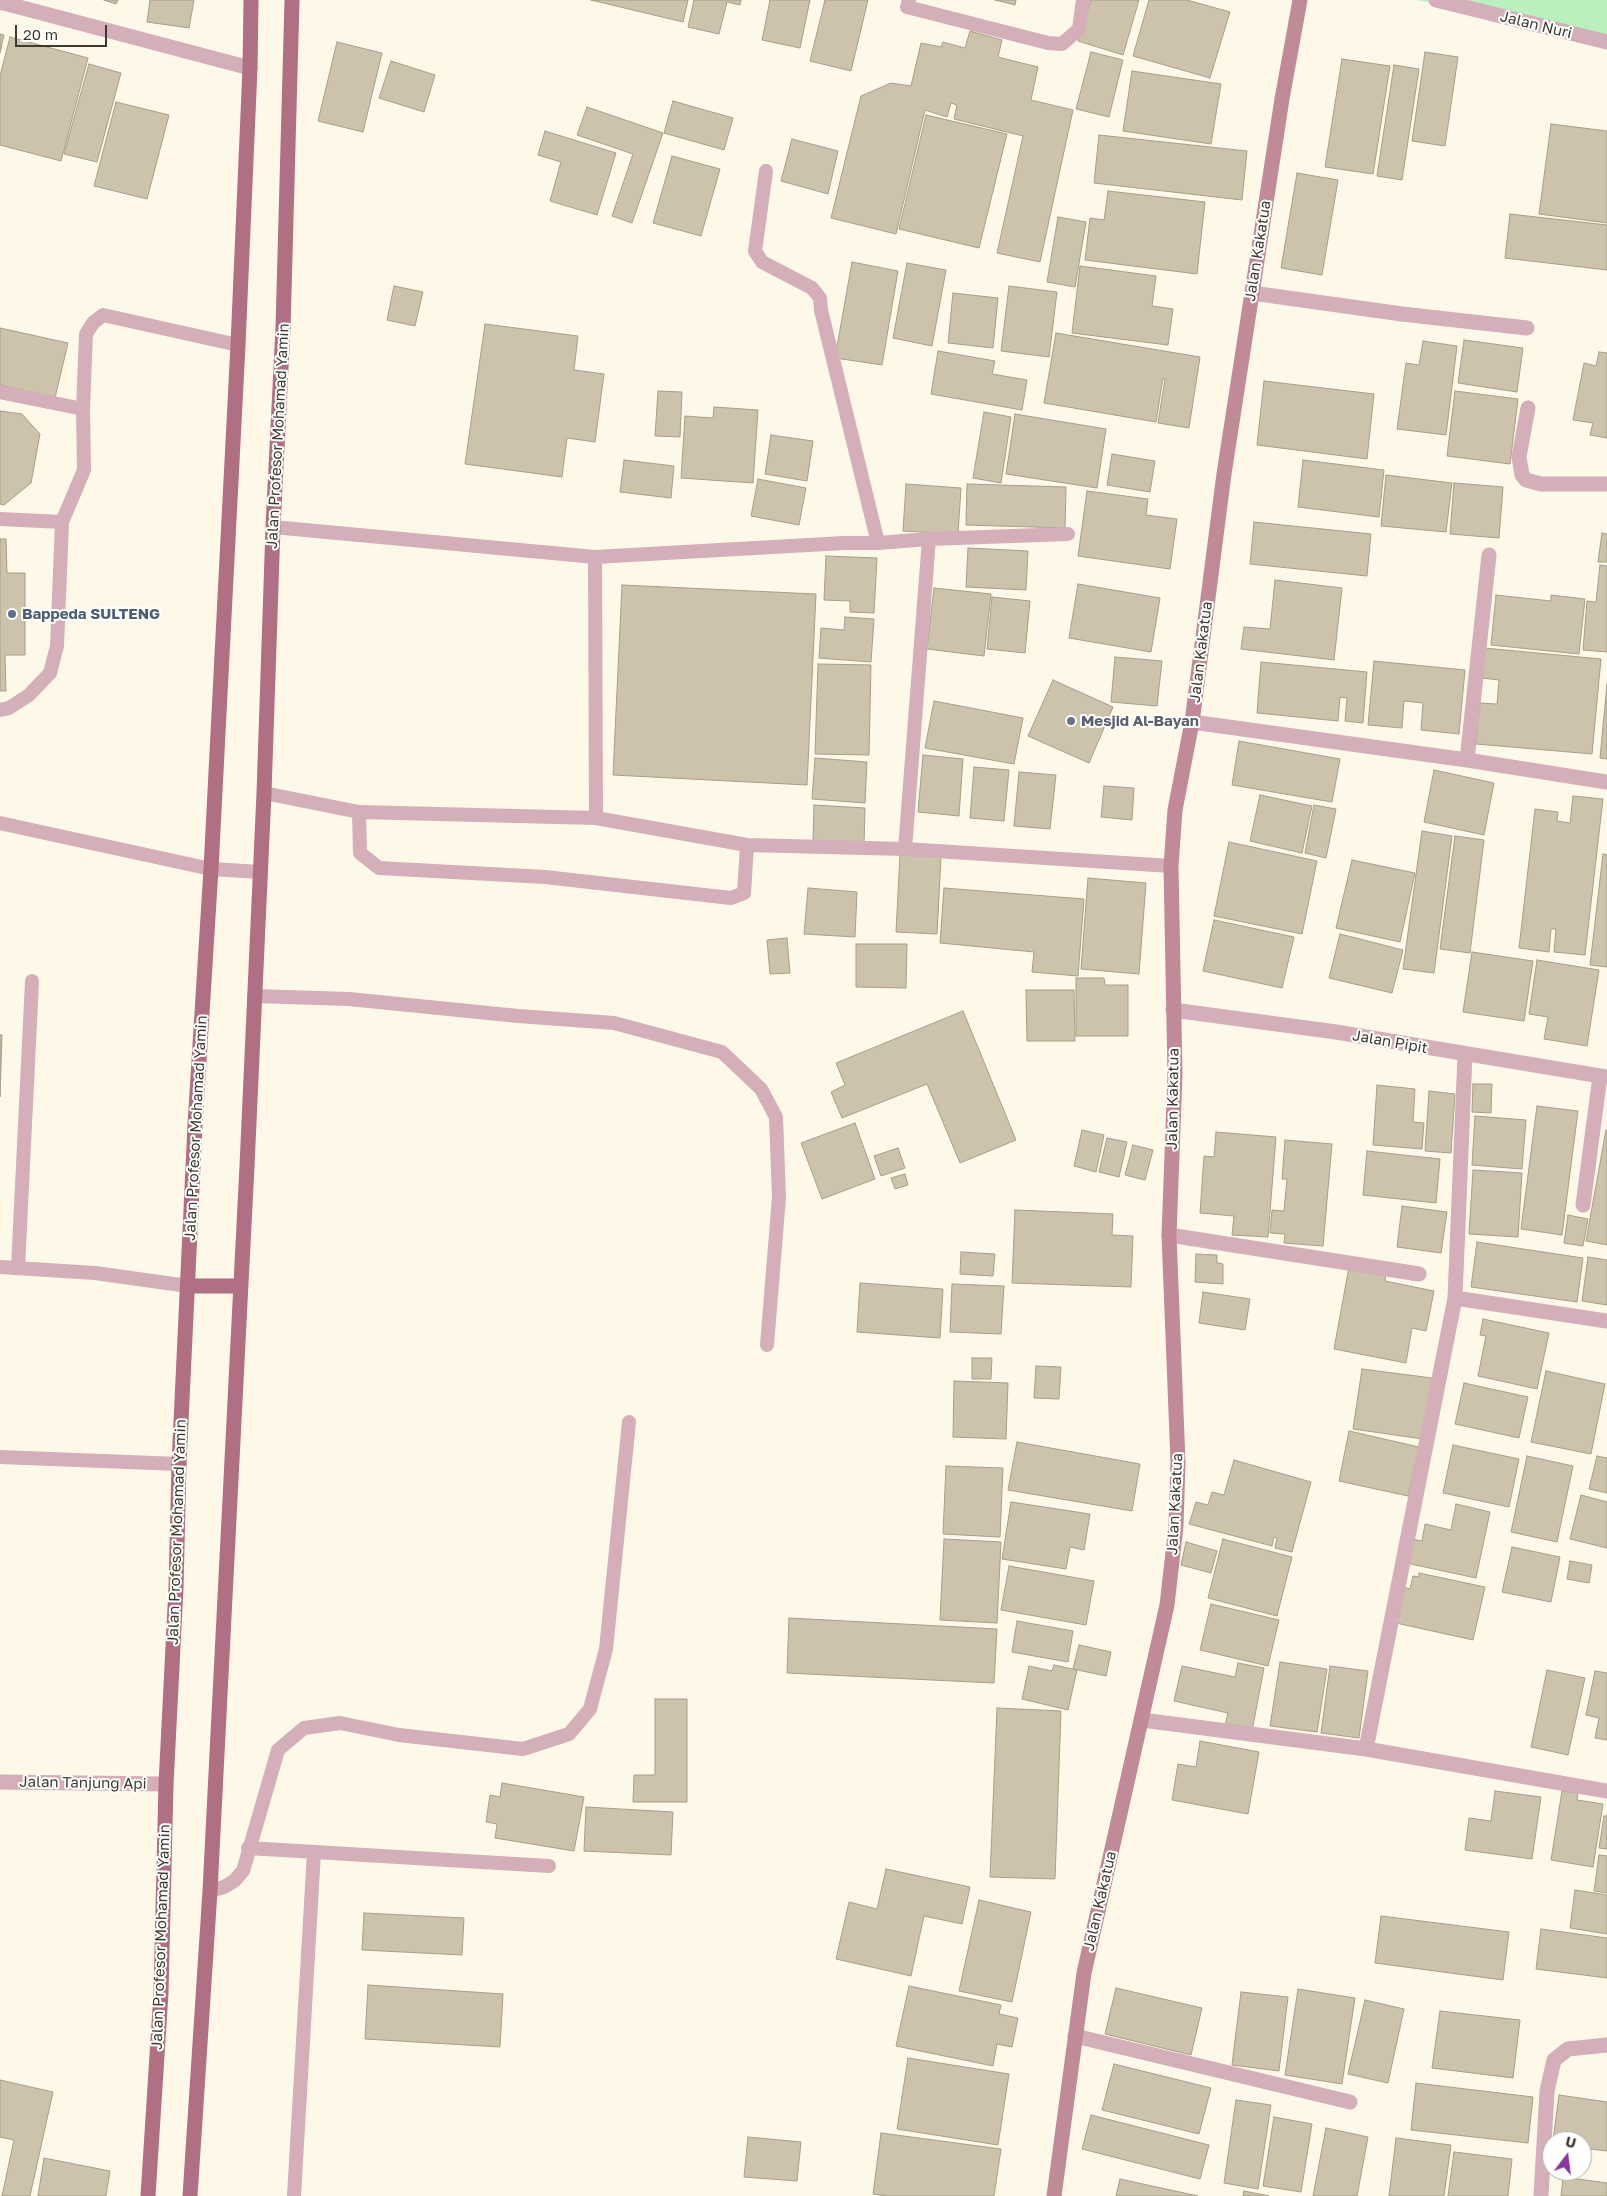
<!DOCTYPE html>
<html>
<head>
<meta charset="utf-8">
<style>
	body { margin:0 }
	#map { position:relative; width:1607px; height:2196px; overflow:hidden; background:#fef8e9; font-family:"Golos Text",sans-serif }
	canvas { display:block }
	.north { position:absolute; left:1542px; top:2131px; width:50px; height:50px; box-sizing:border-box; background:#fff; border:1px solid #b2b0ac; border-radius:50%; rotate:15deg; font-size:14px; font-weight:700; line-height:20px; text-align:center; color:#3e3a30 }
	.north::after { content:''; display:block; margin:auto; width:18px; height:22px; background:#8b36a3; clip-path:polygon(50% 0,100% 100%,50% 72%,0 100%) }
	.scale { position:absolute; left:15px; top:25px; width:92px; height:22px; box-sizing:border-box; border:2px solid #3e3a30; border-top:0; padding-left:6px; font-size:15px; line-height:18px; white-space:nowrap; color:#3e3a30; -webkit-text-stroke:4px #fff; paint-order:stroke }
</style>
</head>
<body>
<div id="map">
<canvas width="1607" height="2196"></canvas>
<div class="north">U</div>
<div class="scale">20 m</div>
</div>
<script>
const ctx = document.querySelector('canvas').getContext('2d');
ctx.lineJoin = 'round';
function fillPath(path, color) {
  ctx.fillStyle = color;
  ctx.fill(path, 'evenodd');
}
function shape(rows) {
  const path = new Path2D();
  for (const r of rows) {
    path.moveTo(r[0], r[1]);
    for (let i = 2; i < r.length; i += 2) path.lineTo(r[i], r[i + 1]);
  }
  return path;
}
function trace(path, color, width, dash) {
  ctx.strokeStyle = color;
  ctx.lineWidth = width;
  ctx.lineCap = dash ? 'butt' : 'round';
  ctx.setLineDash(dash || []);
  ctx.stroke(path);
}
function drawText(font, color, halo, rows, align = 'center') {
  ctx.font = font + ' "Golos Text",sans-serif';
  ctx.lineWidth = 4;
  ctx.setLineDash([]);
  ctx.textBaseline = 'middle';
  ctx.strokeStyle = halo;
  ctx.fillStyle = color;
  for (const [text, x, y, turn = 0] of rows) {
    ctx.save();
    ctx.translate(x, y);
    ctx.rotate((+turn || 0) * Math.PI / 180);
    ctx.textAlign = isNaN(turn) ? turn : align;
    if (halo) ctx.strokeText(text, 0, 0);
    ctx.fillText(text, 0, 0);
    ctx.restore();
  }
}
const green = shape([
	[1417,0,1607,0,1607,34,1606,37]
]);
const building = shape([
	[104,0,118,0,116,4,104,0],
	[150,0,194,0,189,28,147,22,150,0],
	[591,0,688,0,683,22,591,0],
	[694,0,741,0,740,5,727,2,719,34,688,27,694,0],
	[770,0,810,0,800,48,762,40,770,0],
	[825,0,868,0,851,71,810,61,825,0],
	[995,0,1016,0,1015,5,995,0],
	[1091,0,1139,0,1123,55,1078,41,1091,0],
	[1149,0,1187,0,1230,12,1210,78,1133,56,1149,0],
	[970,31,1002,40,998,57,1038,67,1031,100,1073,110,1040,262,997,253,1023,136,954,119,957,105,951,103,947,117,925,110,896,234,831,218,861,96,891,83,911,86,921,43,941,47,943,42,965,48,970,31],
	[0,34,4,35,0,53,0,34],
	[10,37,88,58,61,161,0,145,0,76,10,37],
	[337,42,382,53,363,132,318,121,337,42],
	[1091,52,1123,60,1109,117,1076,109,1091,52],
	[1425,52,1458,57,1445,146,1412,141,1425,52],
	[1342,59,1390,66,1373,174,1325,167,1342,59],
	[391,61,435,75,424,112,379,98,391,61],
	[89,64,121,73,97,162,64,154,89,64],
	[1394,65,1419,69,1402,180,1377,176,1394,65],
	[1132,71,1221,84,1211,144,1123,131,1132,71],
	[673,101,733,118,724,150,664,133,673,101],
	[116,102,169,115,147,199,94,186,116,102],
	[587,107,663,133,632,223,612,216,633,154,577,135,587,107],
	[926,115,1007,134,979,248,899,229,926,115],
	[1551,124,1607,131,1607,223,1539,214,1551,124],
	[545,131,616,153,597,215,550,201,561,162,538,155,545,131],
	[1099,135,1247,151,1242,200,1094,183,1099,135],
	[792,139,838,151,828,194,781,181,792,139],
	[672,156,720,169,701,236,653,223,672,156],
	[1297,173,1338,180,1322,275,1281,268,1297,173],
	[1108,191,1205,202,1197,274,1085,260,1090,218,1104,220,1108,191],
	[1510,214,1607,225,1607,270,1505,258,1510,214],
	[1058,217,1086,222,1075,287,1047,282,1058,217],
	[852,262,898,271,882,365,835,358,852,262],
	[907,263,946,270,932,346,893,338,907,263],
	[1080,266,1156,276,1152,306,1173,309,1168,345,1072,333,1080,266],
	[394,286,423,292,415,326,387,320,394,286],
	[1009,286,1057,292,1049,357,1001,351,1009,286],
	[953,293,998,298,993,348,948,343,953,293],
	[485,324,578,336,574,370,604,374,595,442,567,438,562,477,465,464,485,324],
	[0,328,68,343,55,398,0,385,0,328],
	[1056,333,1200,357,1189,428,1158,423,1165,379,1163,378,1156,422,1044,403,1056,333],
	[1464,340,1523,348,1517,392,1458,383,1464,340],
	[1423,341,1457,346,1446,435,1397,429,1406,363,1419,365,1423,341],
	[938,351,995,361,992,374,1027,380,1022,410,931,394,938,351],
	[1599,352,1607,353,1607,438,1590,435,1593,423,1573,420,1584,363,1596,366,1599,352],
	[1264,381,1374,394,1367,459,1257,445,1264,381],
	[658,391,682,392,680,437,655,436,658,391],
	[1455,391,1518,399,1510,464,1447,456,1455,391],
	[714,407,758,410,753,483,681,478,685,416,713,418,714,407],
	[0,411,22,414,40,434,31,483,4,505,0,504,0,411],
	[984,412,1011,417,1001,483,973,478,984,412],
	[1015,414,1106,429,1097,488,1006,474,1015,414],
	[771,435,813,441,807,481,765,474,771,435],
	[1112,454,1155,461,1150,492,1107,485,1112,454],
	[624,460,674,466,671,498,620,492,624,460],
	[1303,460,1384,470,1379,517,1298,507,1303,460],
	[1386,475,1452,483,1446,532,1381,526,1386,475],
	[758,479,806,488,799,525,751,516,758,479],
	[1454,483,1503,487,1499,538,1450,534,1454,483],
	[906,484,961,488,958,534,903,531,906,484],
	[967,484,1066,487,1065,528,966,525,967,484],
	[1087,491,1148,499,1146,515,1177,519,1170,569,1078,556,1087,491],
	[1254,522,1371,534,1367,576,1250,564,1254,522],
	[1602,533,1607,534,1607,562,1598,562,1602,533],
	[0,539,6,539,7,573,25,573,25,655,5,655,6,691,0,691,0,539],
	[968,548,1028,551,1026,590,966,587,968,548],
	[826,556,877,558,874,613,850,612,850,601,824,600,826,556],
	[1600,565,1607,566,1607,652,1583,650,1587,601,1596,602,1600,565],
	[1275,580,1342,588,1334,660,1241,649,1244,627,1270,629,1275,580],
	[1078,584,1160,598,1151,652,1069,638,1078,584],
	[622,585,816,594,807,785,613,775,622,585],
	[934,588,991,594,984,656,927,649,934,588],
	[1496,595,1551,601,1551,595,1585,599,1579,654,1491,645,1496,595],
	[992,597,1030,601,1025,653,987,649,992,597],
	[845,617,874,619,871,662,819,658,821,628,844,630,845,617],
	[1484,648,1601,659,1592,754,1476,744,1480,703,1497,704,1499,680,1482,678,1484,648],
	[1115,657,1162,661,1157,706,1111,702,1115,657],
	[1374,661,1465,670,1459,734,1421,730,1423,703,1404,701,1402,728,1368,725,1374,661],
	[1261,662,1367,672,1363,723,1345,721,1347,698,1340,697,1338,721,1257,713,1261,662],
	[818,664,871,665,869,755,815,754,818,664],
	[1053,680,1113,707,1089,763,1028,736,1053,680],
	[1607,684,1607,759,1600,758,1607,684],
	[934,701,1023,718,1014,764,925,748,934,701],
	[1239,741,1340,759,1332,802,1232,785,1239,741],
	[923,755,963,759,959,816,918,812,923,755],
	[815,758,867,762,865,803,812,799,815,758],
	[974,767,1009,770,1004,821,970,818,974,767],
	[1434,770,1494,783,1484,835,1424,822,1434,770],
	[1019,772,1056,775,1050,829,1014,826,1019,772],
	[1104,786,1134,788,1132,820,1101,817,1104,786],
	[1260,795,1312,806,1302,853,1250,841,1260,795],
	[1573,796,1603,799,1585,955,1554,952,1556,929,1551,929,1549,952,1519,948,1535,809,1558,812,1557,821,1570,823,1573,796],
	[814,805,865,808,864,844,813,841,814,805],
	[1314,805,1336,809,1326,858,1305,853,1314,805],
	[1422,831,1452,836,1434,973,1403,969,1422,831],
	[1455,836,1484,840,1470,953,1440,949,1455,836],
	[1229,842,1317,861,1302,934,1214,916,1229,842],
	[1603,854,1607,855,1607,967,1590,965,1603,854],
	[900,855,941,857,937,934,896,932,900,855],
	[1352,860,1415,873,1400,942,1336,928,1352,860],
	[1088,878,1146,883,1139,974,1081,969,1088,878],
	[808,888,857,892,855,937,804,934,808,888],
	[944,888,1084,899,1078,976,1032,972,1034,952,940,943,944,888],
	[1214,920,1294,937,1282,988,1203,971,1214,920],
	[1340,934,1403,950,1392,993,1329,978,1340,934],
	[787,938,790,973,770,974,767,940,787,938],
	[856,944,907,944,906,988,856,987,856,944],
	[1472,952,1533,961,1524,1021,1463,1012,1472,952],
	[1537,960,1599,970,1587,1046,1544,1039,1548,1017,1529,1014,1537,960],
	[1076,978,1104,978,1105,985,1128,985,1128,1036,1076,1036,1076,978],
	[1026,990,1074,990,1075,1041,1027,1041,1026,990],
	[963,1011,1016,1140,960,1163,927,1084,842,1118,831,1092,845,1085,836,1063,963,1011],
	[0,1035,2,1035,0,1097,0,1035],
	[1473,1084,1492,1084,1491,1113,1472,1112,1473,1084],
	[1377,1085,1415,1089,1413,1122,1424,1123,1422,1149,1373,1145,1377,1085],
	[1429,1091,1455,1094,1451,1153,1425,1151,1429,1091],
	[1537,1106,1578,1111,1562,1235,1521,1229,1537,1106],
	[1475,1116,1526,1120,1522,1169,1472,1165,1475,1116],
	[855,1123,875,1179,822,1199,801,1143,855,1123],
	[1082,1130,1104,1135,1096,1172,1074,1166,1082,1130],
	[1606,1130,1607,1130,1607,1245,1586,1241,1606,1130],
	[1216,1132,1276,1137,1268,1237,1232,1235,1234,1216,1200,1213,1204,1156,1214,1157,1216,1132],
	[1107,1138,1127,1142,1119,1177,1099,1172,1107,1138],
	[1285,1140,1332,1144,1323,1246,1284,1243,1285,1234,1270,1233,1272,1210,1284,1211,1287,1179,1282,1179,1285,1140],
	[1133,1145,1153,1150,1145,1180,1125,1175,1133,1145],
	[898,1148,905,1168,881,1176,874,1156,898,1148],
	[1367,1151,1440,1159,1436,1203,1363,1195,1367,1151],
	[1473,1170,1522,1173,1518,1237,1469,1234,1473,1170],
	[905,1174,908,1185,895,1189,891,1178,905,1174],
	[1402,1206,1447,1212,1441,1253,1397,1247,1402,1206],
	[1015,1210,1113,1214,1112,1235,1133,1236,1131,1287,1012,1283,1015,1210],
	[1568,1215,1588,1219,1583,1246,1564,1243,1568,1215],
	[1477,1242,1583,1258,1577,1302,1471,1287,1477,1242],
	[961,1252,995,1254,993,1276,960,1274,961,1252],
	[1196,1254,1217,1255,1217,1263,1223,1264,1223,1284,1195,1282,1196,1254],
	[1588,1257,1607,1260,1607,1305,1582,1301,1588,1257],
	[1349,1267,1386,1274,1385,1281,1434,1291,1426,1331,1412,1328,1406,1363,1334,1349,1349,1267],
	[860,1283,943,1289,940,1338,857,1332,860,1283],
	[952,1284,1004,1286,1001,1334,950,1332,952,1284],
	[1203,1292,1250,1299,1245,1330,1199,1323,1203,1292],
	[1483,1319,1549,1333,1537,1389,1478,1376,1486,1336,1480,1335,1483,1319],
	[972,1358,992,1358,991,1379,972,1379,972,1358],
	[1036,1366,1061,1367,1059,1399,1034,1398,1036,1366],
	[1362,1369,1432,1378,1423,1439,1353,1429,1362,1369],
	[1546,1371,1605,1384,1591,1454,1531,1442,1546,1371],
	[954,1381,1008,1383,1006,1439,953,1437,954,1381],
	[1464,1383,1528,1397,1519,1438,1455,1424,1464,1383],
	[1349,1431,1419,1447,1408,1496,1339,1481,1349,1431],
	[1017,1442,1140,1464,1132,1511,1008,1490,1017,1442],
	[1453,1445,1519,1459,1509,1507,1443,1493,1453,1445],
	[1527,1456,1573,1466,1557,1542,1511,1532,1527,1456],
	[1597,1456,1607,1458,1607,1493,1589,1489,1597,1456],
	[1234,1460,1311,1482,1292,1552,1275,1548,1277,1538,1274,1537,1272,1546,1189,1524,1196,1502,1208,1505,1212,1492,1224,1495,1234,1460],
	[946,1466,1003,1468,1000,1537,943,1534,946,1466],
	[1581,1495,1607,1502,1607,1548,1570,1539,1581,1495],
	[1011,1502,1090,1514,1084,1550,1070,1547,1066,1569,1002,1559,1011,1502],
	[1456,1504,1490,1512,1476,1578,1406,1563,1411,1539,1422,1541,1425,1524,1451,1530,1456,1504],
	[944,1539,1001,1542,997,1623,940,1620,944,1539],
	[1223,1539,1292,1557,1277,1616,1208,1598,1223,1539],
	[1186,1542,1217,1551,1211,1573,1181,1565,1186,1542],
	[1512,1547,1560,1557,1551,1602,1502,1592,1512,1547],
	[1570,1561,1592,1565,1589,1583,1567,1579,1570,1561],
	[1009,1566,1094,1581,1086,1625,1001,1610,1009,1566],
	[1419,1573,1485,1587,1473,1640,1396,1623,1403,1587,1410,1589,1413,1576,1419,1577,1419,1573],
	[1211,1604,1279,1620,1268,1666,1200,1650,1211,1604],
	[789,1618,997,1629,994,1683,787,1673,789,1618],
	[1017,1621,1073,1631,1068,1662,1012,1652,1017,1621],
	[1079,1645,1111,1652,1106,1676,1073,1669,1079,1645],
	[1280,1662,1327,1669,1317,1732,1270,1726,1280,1662],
	[1238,1663,1264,1668,1252,1731,1225,1725,1228,1713,1174,1701,1182,1666,1235,1677,1238,1663],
	[1054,1665,1077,1670,1068,1710,1022,1699,1029,1666,1052,1671,1054,1665],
	[1330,1666,1368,1671,1359,1738,1321,1733,1330,1666],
	[1547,1670,1585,1678,1568,1755,1531,1747,1547,1670],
	[1595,1671,1607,1673,1607,1740,1595,1738,1599,1718,1586,1715,1595,1671],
	[655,1699,687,1699,687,1802,633,1802,634,1775,655,1775,655,1699],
	[997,1708,1061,1711,1055,1879,990,1877,997,1708],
	[1200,1741,1259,1752,1248,1814,1172,1800,1178,1764,1196,1767,1200,1741],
	[502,1783,584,1797,574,1851,495,1838,497,1824,486,1822,490,1795,500,1797,502,1783],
	[1495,1791,1541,1797,1532,1859,1465,1850,1469,1818,1491,1821,1495,1791],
	[1562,1791,1578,1793,1577,1800,1603,1804,1593,1867,1551,1860,1562,1791],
	[586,1807,673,1812,671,1855,584,1851,586,1807],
	[1604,1816,1607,1816,1607,1849,1599,1848,1604,1816],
	[1599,1855,1607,1856,1607,1893,1594,1891,1599,1855],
	[886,1869,970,1887,962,1924,924,1916,911,1976,836,1959,849,1902,877,1909,886,1869],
	[1575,1890,1607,1895,1607,1934,1570,1928,1575,1890],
	[979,1900,1031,1912,1012,2002,959,1991,979,1900],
	[364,1913,464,1918,462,1955,362,1950,364,1913],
	[1381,1916,1509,1932,1503,1980,1375,1963,1381,1916],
	[1541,1929,1607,1938,1607,1978,1536,1969,1541,1929],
	[368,1985,503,1994,500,2047,365,2039,368,1985],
	[909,1986,1001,2005,999,2014,1018,2018,1012,2047,997,2044,993,2066,896,2046,909,1986],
	[1116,1988,1202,2008,1191,2055,1105,2034,1116,1988],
	[1298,1989,1355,1998,1342,2084,1285,2075,1298,1989],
	[1241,1992,1288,1997,1279,2071,1232,2065,1241,1992],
	[1365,2000,1404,2009,1388,2083,1348,2074,1365,2000],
	[1440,2011,1520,2020,1513,2078,1432,2068,1440,2011],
	[908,2058,1009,2074,998,2145,897,2129,908,2058],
	[1114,2064,1211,2088,1199,2134,1102,2110,1114,2064],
	[0,2080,53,2092,30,2196,2,2196,14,2140,0,2137,0,2080],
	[1416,2083,1533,2097,1528,2143,1411,2130,1416,2083],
	[1559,2095,1607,2102,1607,2151,1582,2148,1582,2141,1553,2141,1559,2095],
	[1236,2100,1271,2105,1258,2189,1224,2183,1236,2100],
	[1091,2115,1209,2145,1200,2179,1082,2149,1091,2115],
	[1274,2117,1312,2124,1301,2192,1263,2186,1274,2117],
	[1326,2128,1368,2137,1357,2196,1313,2196,1326,2128],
	[881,2133,1001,2149,994,2196,886,2196,873,2194,881,2133],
	[748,2137,801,2142,797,2181,744,2177,748,2137],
	[1396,2138,1451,2145,1444,2196,1389,2196,1396,2138],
	[1454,2152,1512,2159,1508,2196,1448,2196,1454,2152],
	[44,2158,110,2171,106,2196,38,2196,44,2158],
	[1563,2177,1607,2183,1607,2196,1561,2196,1563,2177],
	[1120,2179,1198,2196,1116,2196,1120,2179],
	[1244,2191,1269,2196,1243,2196,1244,2191]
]);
const lane = shape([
	[909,0,907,7,1048,43,1062,44,1079,29,1083,0],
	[766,171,755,251,762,262,812,288,820,298,821,310,878,543],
	[0,392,83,409],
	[0,519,62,522,84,470,83,409,86,334,93,323,103,315,238,345],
	[273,527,595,557],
	[0,710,9,708,29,695,50,673,57,646,62,522],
	[264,793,359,812,596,818,747,845,905,849,1171,866],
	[359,812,360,853,379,868,545,877,731,898,744,893,747,845],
	[596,818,595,557,844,543,878,543,929,539,1068,534],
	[0,823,211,869,260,872],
	[905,849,929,539],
	[254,996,349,999,518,1016,614,1023,722,1052,761,1089,776,1117,779,1197,767,1345],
	[0,1267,95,1273,188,1286],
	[18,1268,32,981],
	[0,1457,179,1464],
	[248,1848,549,1866],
	[210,1891,224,1887,234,1881,243,1871,278,1750,304,1728,340,1723,399,1735,523,1749,569,1734,590,1709,606,1649,629,1422],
	[294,2196,314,1852]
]);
const street = shape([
	[1436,0,1607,42],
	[0,2,250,68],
	[1252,293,1402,314,1527,328],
	[1528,408,1519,457,1522,475,1526,480,1541,484,1607,484],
	[1192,722,1467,760,1607,782],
	[1467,760,1489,555],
	[1173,1010,1336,1032,1607,1077],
	[1465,1054,1455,1298,1366,1749,1607,1791],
	[1583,1205,1600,1076],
	[1169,1235,1419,1274],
	[1455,1298,1607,1321],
	[1142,1720,1366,1749],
	[0,1782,166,1784],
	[1075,2036,1350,2102],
	[1541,2196,1547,2091,1554,2060,1568,2049,1607,2045]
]);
const secondary = shape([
	[1054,2196,1084,1973,1167,1605,1176,1526,1178,1462,1169,1235,1175,1075,1171,866,1175,810,1192,722,1224,474,1282,99,1300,0]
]);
const primary = shape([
	[188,1286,241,1286],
	[148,2196,161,1993,166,1784,176,1588,179,1464,195,1125,211,869,238,345,250,68,251,0],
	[190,2196,210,1891,247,1166,264,793,273,527,283,328,292,0]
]);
const markers = [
	[12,614,5,"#5c6f8a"],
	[1071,721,5,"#6b7280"]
];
const streetNames = [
	["Jalan Nuri",1536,25,14],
	["Jalan Kakatua",1258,251,-81],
	["Jalan Profesor Mohamad Yamin",278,436,-87],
	["Jalan Kakatua",1201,652,-83],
	["Jalan Pipit",1390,1042,10],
	["Jalan Kakatua",1173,1099,-89],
	["Jalan Profesor Mohamad Yamin",196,1128,-87],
	["Jalan Kakatua",1175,1504,-87],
	["Jalan Profesor Mohamad Yamin",177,1532,-88],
	["Jalan Tanjung Api",83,1783,1],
	["Jalan Kakatua",1100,1901,-77],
	["Jalan Profesor Mohamad Yamin",161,1937,-88]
];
const serviceNames = [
	["Bappeda SULTENG",22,614]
];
const worshipNames = [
	["Mesjid Al-Bayan",1081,721]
];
fillPath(green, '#baf0be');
fillPath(building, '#cdc3ac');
trace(building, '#a89e87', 1);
trace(lane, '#d4aeb8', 14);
trace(street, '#d4aeb8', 15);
trace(secondary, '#c08a99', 15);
trace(primary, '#b06f82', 15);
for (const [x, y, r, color] of markers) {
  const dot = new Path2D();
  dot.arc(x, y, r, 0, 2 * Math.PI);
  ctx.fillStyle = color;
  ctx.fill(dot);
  trace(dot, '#fff', 2);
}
drawText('15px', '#3e3a30', '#fff', streetNames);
drawText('bold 15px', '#4e5e75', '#fff', serviceNames, 'left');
drawText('bold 15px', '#5b616d', '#fff', worshipNames, 'left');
</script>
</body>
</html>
